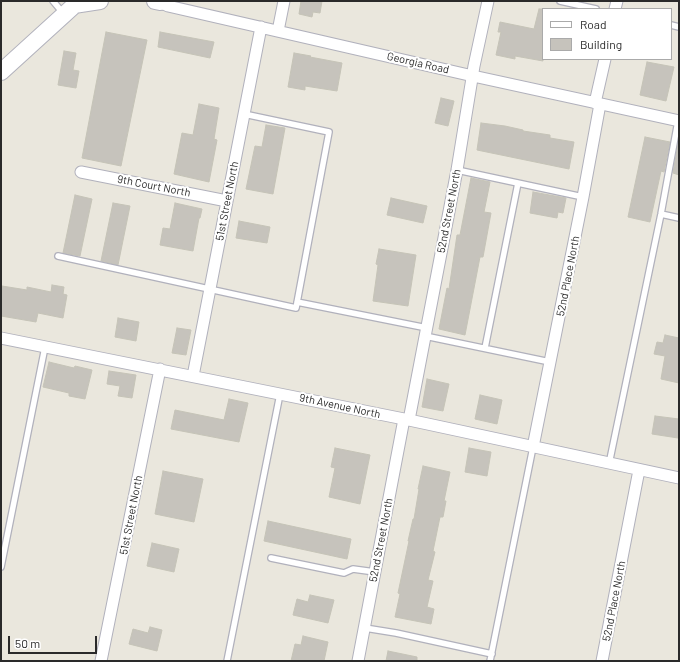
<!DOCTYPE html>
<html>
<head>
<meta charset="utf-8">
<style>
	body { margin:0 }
	#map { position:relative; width:680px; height:662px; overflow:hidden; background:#eae7dd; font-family:Barlow,sans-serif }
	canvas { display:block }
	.frame { position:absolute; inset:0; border:2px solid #2a2a2a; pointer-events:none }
	.legend { position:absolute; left:542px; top:8px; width:130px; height:52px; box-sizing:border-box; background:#fff; border:1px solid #aaa; margin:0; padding:5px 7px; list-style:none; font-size:12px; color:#2a2a2a }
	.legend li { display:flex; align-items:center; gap:8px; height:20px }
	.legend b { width:20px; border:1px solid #aaa }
	.scale { position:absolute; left:8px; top:636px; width:89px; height:18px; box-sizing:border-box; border:2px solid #2a2a2a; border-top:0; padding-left:5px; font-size:12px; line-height:14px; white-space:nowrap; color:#2a2a2a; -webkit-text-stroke:3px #fff; paint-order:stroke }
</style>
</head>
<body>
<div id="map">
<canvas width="680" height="662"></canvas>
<div class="frame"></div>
<ul class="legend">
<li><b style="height:5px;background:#fff"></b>Road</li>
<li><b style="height:11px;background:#c6c3bc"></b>Building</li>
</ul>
<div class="scale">50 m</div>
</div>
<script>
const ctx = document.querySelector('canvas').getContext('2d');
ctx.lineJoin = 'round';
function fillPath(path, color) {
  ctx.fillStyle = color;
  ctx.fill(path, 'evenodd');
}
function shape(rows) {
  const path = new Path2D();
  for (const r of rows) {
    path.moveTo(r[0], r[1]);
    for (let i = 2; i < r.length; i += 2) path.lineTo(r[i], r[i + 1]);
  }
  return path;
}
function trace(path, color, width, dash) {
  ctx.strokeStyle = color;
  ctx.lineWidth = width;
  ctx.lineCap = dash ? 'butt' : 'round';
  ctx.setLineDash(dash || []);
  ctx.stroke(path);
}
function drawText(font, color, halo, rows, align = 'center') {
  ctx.font = font + ' Barlow,sans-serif';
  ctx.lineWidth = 4;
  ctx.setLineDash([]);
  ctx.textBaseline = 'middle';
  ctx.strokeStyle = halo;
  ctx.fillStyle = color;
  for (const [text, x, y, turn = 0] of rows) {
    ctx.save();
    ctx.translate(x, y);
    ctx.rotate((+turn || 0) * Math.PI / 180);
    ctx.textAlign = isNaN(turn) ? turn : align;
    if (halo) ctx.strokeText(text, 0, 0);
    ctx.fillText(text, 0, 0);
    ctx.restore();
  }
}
const building = shape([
	[301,1,322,1,320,13,313,12,312,17,299,14,301,1],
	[539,9,543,9,543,61,515,56,515,59,496,55,501,32,498,32,500,22,534,29,539,9],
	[106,32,147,40,121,166,82,158,106,32],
	[160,32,214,42,210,58,158,47,160,32],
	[64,51,76,53,73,70,79,71,76,88,58,85,64,51],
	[294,53,311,56,310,57,342,63,337,91,305,86,305,90,288,87,294,53],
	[647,62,674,67,666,101,640,95,647,62],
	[441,98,454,101,448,126,435,123,441,98],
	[199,104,219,108,214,139,217,140,209,182,174,174,182,133,193,135,199,104],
	[481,123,505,126,523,130,523,131,550,135,550,138,574,142,569,169,477,150,481,123],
	[266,125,285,128,273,194,246,189,255,146,262,147,266,125],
	[645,137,670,142,664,172,661,171,650,222,628,217,645,137],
	[678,144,679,144,679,175,673,173,678,144],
	[471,178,490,182,484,212,491,213,483,257,480,257,465,335,439,329,447,288,449,289,457,235,460,235,471,178],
	[533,192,566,198,563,213,558,212,557,218,530,213,533,192],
	[75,195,92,199,80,256,63,253,75,195],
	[391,198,427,206,423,223,387,215,391,198],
	[113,203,130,206,118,265,101,261,113,203],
	[175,203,202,209,200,218,199,218,193,251,160,245,163,228,170,229,175,203],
	[239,221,270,227,267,243,236,238,239,221],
	[379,249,416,255,408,306,373,301,378,265,376,264,379,249],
	[52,285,64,287,63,294,67,295,63,318,38,313,36,322,1,316,1,294,2,286,27,290,27,287,51,292,52,285],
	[118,318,139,322,136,341,115,337,118,318],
	[177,328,191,330,186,355,172,353,177,328],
	[665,335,679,338,679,383,661,379,665,356,654,354,657,342,663,343,665,335],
	[49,362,74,368,75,366,92,370,85,399,69,396,69,393,43,387,49,362],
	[109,371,136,375,132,398,118,396,120,386,107,384,109,371],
	[427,379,449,384,443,411,422,407,427,379],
	[480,395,502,400,497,424,475,419,480,395],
	[229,399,248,403,239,442,171,429,175,410,224,420,229,399],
	[655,416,679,419,678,438,652,434,655,416],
	[335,448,370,455,360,504,329,497,335,468,331,467,335,448],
	[469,448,491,452,487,476,465,472,469,448],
	[423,466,450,472,444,501,446,501,443,517,440,517,433,551,435,552,428,580,433,581,427,607,434,609,431,624,395,617,400,594,398,593,409,541,408,541,413,519,414,519,419,489,418,489,423,466],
	[163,471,203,479,194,522,155,514,163,471],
	[268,521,351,539,347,559,264,541,268,521],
	[152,543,179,549,174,572,147,566,152,543],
	[310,595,334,600,328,623,293,615,297,599,308,602,310,595],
	[150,627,162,630,157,651,129,644,133,629,148,633,150,627],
	[303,636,328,642,324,661,291,661,295,644,301,645,303,636],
	[388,651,417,657,417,661,386,661,388,651]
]);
const service = shape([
	[53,1,63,13],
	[560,1,596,9],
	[671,25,679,27],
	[457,170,583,197],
	[661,214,679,218],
	[58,256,296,308,329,132,244,114],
	[297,302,427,328],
	[425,336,550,362],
	[485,348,518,183],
	[609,464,661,214,678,121],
	[271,558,344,573,353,569,375,572],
	[1,567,45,347],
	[365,628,396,633,492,654],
	[227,661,280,394],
	[490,661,533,447]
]);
const minor = shape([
	[158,1,168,6,473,76,679,121],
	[615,9,617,1],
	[278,31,284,1],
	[595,103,605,59],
	[81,172,227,201],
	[1,338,409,420,679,478],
	[193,376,261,27],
	[409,420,457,170,474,66,488,1],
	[533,447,583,197,600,104],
	[101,661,160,369],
	[358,661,404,419],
	[602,661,639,470]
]);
const secondary = shape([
	[155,1,160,2],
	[74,5,100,1],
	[1,72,79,1]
]);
const streetNames = [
	["Georgia Road",418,63,13],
	["9th Court North",154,186,11],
	["51st Street North",227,201,-79],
	["52nd Street North",449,211,-79],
	["52nd Place North",568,276,-79],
	["9th Avenue North",340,406,12],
	["51st Street North",131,515,-79],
	["52nd Street North",381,540,-79],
	["52nd Place North",614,601,-79]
];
fillPath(building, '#c6c3bc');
trace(building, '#c5c3b7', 1);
trace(service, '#b1b1bc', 8);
trace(minor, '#b1b1bc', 13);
trace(secondary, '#b1b1bc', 18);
trace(service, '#fff', 5.5);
trace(minor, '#fff', 11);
trace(secondary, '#fff', 16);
drawText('11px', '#2a2a2a', '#fff', streetNames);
</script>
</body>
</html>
